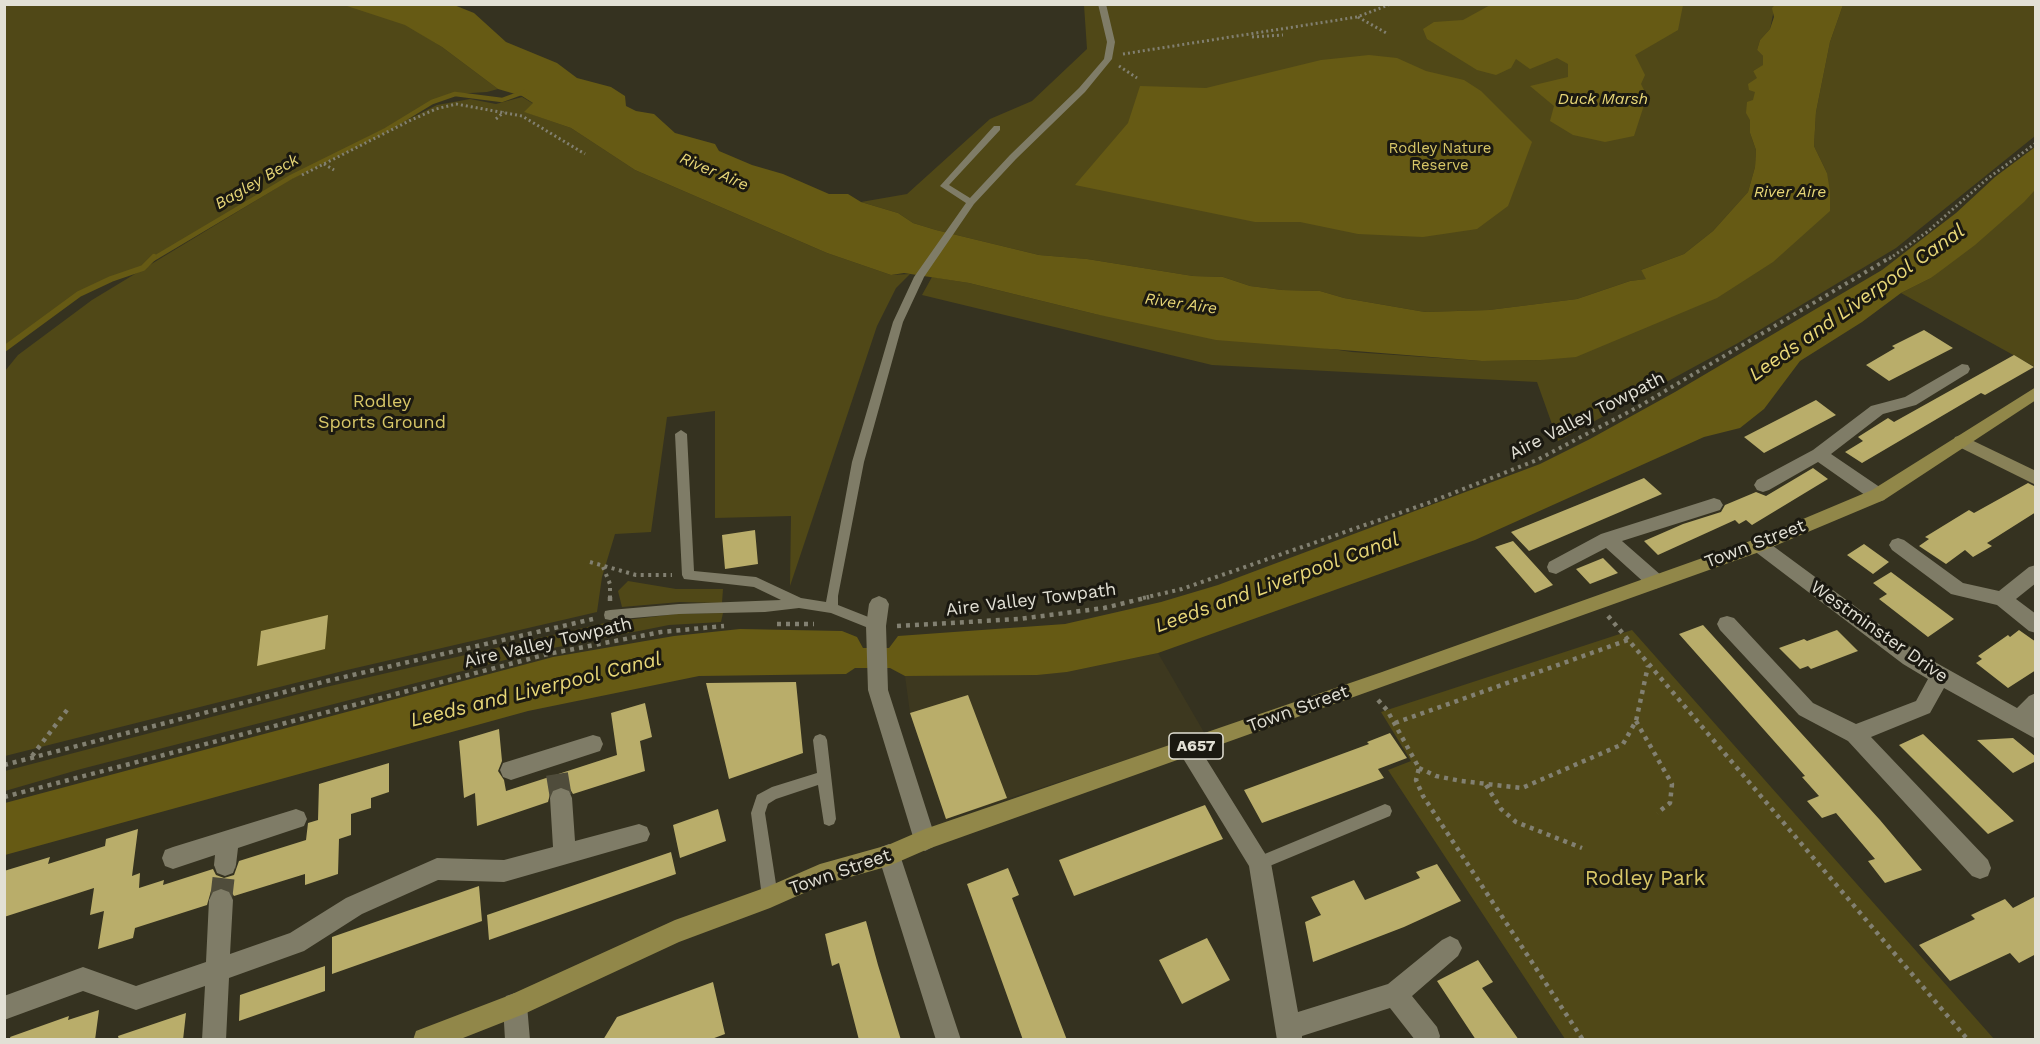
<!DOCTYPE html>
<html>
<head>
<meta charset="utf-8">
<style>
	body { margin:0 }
	#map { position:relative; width:2040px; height:1044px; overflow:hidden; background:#353220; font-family:"Work Sans",sans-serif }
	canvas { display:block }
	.frame { position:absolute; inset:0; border:6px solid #e2e0d5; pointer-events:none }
</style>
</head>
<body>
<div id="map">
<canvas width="2040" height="1044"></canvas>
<div class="frame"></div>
</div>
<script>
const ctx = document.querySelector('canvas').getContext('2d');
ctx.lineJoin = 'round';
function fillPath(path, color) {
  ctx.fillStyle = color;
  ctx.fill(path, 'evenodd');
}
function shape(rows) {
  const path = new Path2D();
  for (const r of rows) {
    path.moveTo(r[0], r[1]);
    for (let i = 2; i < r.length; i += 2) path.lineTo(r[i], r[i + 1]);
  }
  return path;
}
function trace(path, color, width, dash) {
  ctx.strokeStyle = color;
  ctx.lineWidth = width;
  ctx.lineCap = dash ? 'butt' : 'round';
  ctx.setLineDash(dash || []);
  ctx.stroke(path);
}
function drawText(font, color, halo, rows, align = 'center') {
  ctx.font = font + ' "Work Sans",sans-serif';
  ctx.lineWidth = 6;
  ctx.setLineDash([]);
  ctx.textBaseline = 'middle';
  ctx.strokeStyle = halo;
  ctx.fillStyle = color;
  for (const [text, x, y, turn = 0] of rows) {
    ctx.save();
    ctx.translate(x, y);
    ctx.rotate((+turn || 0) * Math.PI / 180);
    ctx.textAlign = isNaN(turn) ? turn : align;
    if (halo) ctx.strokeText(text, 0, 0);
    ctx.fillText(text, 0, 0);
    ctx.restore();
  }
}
const built = shape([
	[1158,653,1205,734,946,819,910,713,905,676,1067,672]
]);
const green = shape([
	[5,5,368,5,387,12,442,47,498,89,487,92,455,94,411,113,386,130,291,177,155,257,143,268,111,279,79,294,5,349],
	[1084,5,1775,5,1770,29,1760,40,1757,50,1763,56,1764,65,1753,71,1758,78,1750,133,1756,150,1755,167,1748,192,1713,231,1684,254,1641,270,1647,279,1630,281,1577,299,1489,310,1425,312,1344,298,1320,291,1282,290,1250,286,1223,277,1193,276,1087,259,1039,255,936,230,913,223,898,213,861,202,907,194,990,119,1032,101,1087,49],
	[1843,5,2035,5,2035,136,1896,248,1738,343,1558,441,1537,382,1212,365,922,295,932,277,969,283,1095,314,1352,352,1482,361,1541,360,1827,173,1814,146,1816,112,1830,42],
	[522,97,534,104,525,112,571,128,635,170,827,253,891,275,910,274,896,288,877,326,790,586,791,516,715,518,715,411,667,417,651,532,615,534,602,577,597,612,347,670,5,756,5,371,18,355,92,300,303,172,437,105,470,99,496,104],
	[2035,190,2035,367,1901,293,1931,278],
	[628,581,676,589,723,589,722,603,680,602,622,607,618,591],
	[723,613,721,622,669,625,548,649,81,769,5,791,5,771,326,687,609,622,676,614],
	[1632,630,1994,1039,1565,1039,1388,770,1411,761,1381,712]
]);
const water = shape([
	[1492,4,1683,5,1678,30,1635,55,1645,75,1641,84,1647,96,1634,136,1605,142,1573,135,1550,121,1554,106,1530,86,1568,77,1568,64,1557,58,1530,69,1516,59,1511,68,1496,75,1477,70,1427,39,1423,29,1434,22,1463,20],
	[344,5,454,5,474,13,506,42,557,63,577,78,611,87,625,96,626,106,636,111,654,114,675,133,715,144,719,151,752,165,783,174,829,194,848,194,861,202,898,213,913,223,936,230,1039,255,1087,259,1193,276,1223,277,1250,286,1282,290,1320,291,1344,298,1425,312,1489,310,1577,299,1630,281,1646,279,1641,270,1684,254,1713,231,1748,192,1755,167,1756,150,1750,133,1750,120,1746,113,1747,102,1753,100,1755,92,1749,90,1748,84,1757,78,1753,71,1763,65,1763,56,1757,50,1760,40,1770,29,1774,17,1772,8,1775,5,1843,5,1830,42,1816,112,1814,146,1827,173,1830,192,1830,211,1773,262,1717,298,1576,357,1541,360,1482,361,1216,340,1095,314,969,283,904,273,891,275,827,253,635,170,571,128,524,112,533,103,522,96,498,89,442,47,405,25],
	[1369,55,1397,58,1426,71,1464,80,1481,91,1532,142,1508,206,1477,229,1423,237,1358,234,1300,222,1255,222,1075,185,1128,123,1140,86,1206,88,1321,60],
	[2035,147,2035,190,2024,202,1975,245,1931,278,1901,293,1862,322,1800,361,1764,409,1740,428,1704,437,1475,540,1158,653,1067,672,1037,675,905,676,890,668,855,668,846,674,699,676,528,711,5,855,5,803,553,657,674,636,740,629,842,631,857,637,863,648,889,648,898,636,1065,624,1161,602,1218,585,1540,464,1590,439,1675,392,1882,270,1956,213,1995,177]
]);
const streamFar1 = shape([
	[153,259,291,177,386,130,432,102,455,94,502,100,524,92]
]);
const stream = shape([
	[4,349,79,294,111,279,143,268,154,257]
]);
const building = shape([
	[1924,330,1953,348,1889,381,1866,365,1895,348,1892,346],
	[2014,355,2034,367,1985,395,1981,393,1862,463,1845,452,1863,441,1858,437,1888,418,1894,422],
	[1816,400,1836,415,1764,453,1744,437],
	[1813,468,1828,479,1752,525,1746,520,1739,524,1735,520,1658,555,1644,541,1683,524,1721,512,1725,505,1756,492,1766,496],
	[1644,478,1662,494,1529,551,1511,532],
	[2028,483,2036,487,2036,512,1987,543,1992,546,1973,557,1965,550,1946,564,1919,546,1929,539,1925,537,1969,510,1974,513],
	[755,530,758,564,725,569,722,535],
	[1513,541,1553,585,1535,593,1495,547],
	[1864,544,1889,562,1873,574,1847,555],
	[1603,558,1618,573,1590,584,1576,569],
	[1891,572,1930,601,1954,619,1928,637,1879,599,1887,594,1873,583],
	[328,615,325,649,257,666,261,631],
	[1703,625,1880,820,1922,870,1885,883,1868,861,1875,859,1836,813,1822,818,1807,801,1819,796,1802,777,1805,776,1679,634],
	[1837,630,1858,651,1811,669,1808,666,1800,669,1779,648,1804,639,1807,641],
	[2019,630,2036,642,2036,670,2008,688,1976,663,1982,659,1978,656,2008,635,2010,637],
	[796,682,803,753,729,779,706,683],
	[968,695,1007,798,946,819,910,713],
	[645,703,652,737,640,741,645,771,573,794,570,789,560,786,551,790,548,802,477,826,475,793,464,798,459,741,499,729,502,761,498,771,504,780,506,791,617,755,611,713],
	[1390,733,1407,758,1378,769,1384,778,1262,823,1244,790,1369,744,1367,742],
	[1923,734,1995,803,2014,821,1988,834,1899,745],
	[2013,738,2036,757,2036,761,2013,773,1977,740],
	[389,763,389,792,371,798,371,808,351,814,351,835,339,839,338,874,305,885,305,874,234,896,230,890,220,887,211,891,207,905,135,928,133,938,98,949,104,911,90,915,94,888,4,917,4,871,50,857,48,864,105,846,106,839,138,829,132,876,140,873,139,888,164,880,163,885,213,869,216,875,224,878,234,875,239,861,306,840,308,823,318,820,319,784],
	[1205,805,1223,839,1074,896,1059,860],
	[718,809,726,841,680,858,673,825],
	[671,852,676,874,489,940,487,915],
	[1437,864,1461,901,1404,927,1313,962,1305,922,1321,915,1311,897,1354,880,1365,900,1420,878,1416,872],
	[1008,868,1019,895,1012,898,1067,1040,1023,1040,967,884],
	[479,886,482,921,332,974,332,937],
	[2036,896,2036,954,2019,963,2010,953,1950,981,1919,945,1975,919,1971,915,2005,899,2013,908],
	[866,921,878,965,901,1040,859,1040,839,963,832,966,825,934],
	[1207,938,1230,980,1182,1004,1159,960],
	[1478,960,1493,982,1482,988,1519,1040,1476,1040,1437,981],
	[325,966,325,991,239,1021,240,995],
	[713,982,725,1034,709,1040,603,1040,617,1017],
	[99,1010,95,1040,11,1040,10,1037,69,1016,68,1020],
	[186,1013,183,1040,119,1040,118,1036]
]);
const streetTunnel = shape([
	[557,774,561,798],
	[221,900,225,865]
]);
const pathFar2 = shape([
	[1358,17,1388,34],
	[1252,37,1283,35],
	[1123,54,1357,17,1391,4],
	[1119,66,1137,78],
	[496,119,504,112],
	[324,164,334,170],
	[302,175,411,120,436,109,456,104,522,116,585,154],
	[1889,259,1927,232,1987,179,2036,143]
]);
const pathFar1 = shape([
	[590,562,636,575,672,575],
	[603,567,610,584,610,598],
	[1143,598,1182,589,1428,503,1537,460,1638,407,1891,257]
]);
const path = shape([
	[610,597,610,601],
	[1608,616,1968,1040],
	[777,624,814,624],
	[897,626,1019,619,1104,608,1149,597],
	[1378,700,1387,710,1419,768,1416,780,1423,796,1583,1040],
	[1636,721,1672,784,1670,803,1657,813],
	[1395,723,1628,640],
	[32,756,67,710],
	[4,765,327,681,593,619],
	[1419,768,1436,776,1461,781,1522,788,1623,744,1636,721,1648,666],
	[1486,785,1501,809,1516,822,1582,848],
	[4,797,548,654,661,632,724,626]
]);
const lane = shape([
	[1098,4,1106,4,1115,42,1112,59,1085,92,1016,159,974,204,924,277,903,322,864,462,838,596,838,605,881,622,882,626,881,630,876,631,831,613,799,608,765,612,679,614,610,620,605,619,604,615,605,611,610,610,679,604,781,600,754,587,684,579,682,575,675,434,681,430,687,434,694,571,756,577,801,598,826,602,852,462,893,322,914,277,966,203,940,186,994,126,1000,126,1000,130,949,185,970,198,1010,155,1079,88,1104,59,1107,42,1098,4],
	[820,734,825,736,827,740,836,819,834,824,829,826,824,824,818,785,776,799,768,804,765,813,778,897,775,902,770,905,765,902,762,897,751,813,757,795,772,787,817,773,813,740,815,736,820,734],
	[1385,804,1390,806,1392,811,1390,816,1260,870,1255,868,1252,863,1255,858,1385,804]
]);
const street = shape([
	[1962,364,1968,365,1970,369,1968,373,1916,405,1883,414,1831,454,1884,490,1887,495,1884,500,1878,502,1872,500,1818,462,1769,490,1763,492,1757,490,1754,485,1757,480,1813,450,1871,406,1905,397,1962,364],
	[1714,498,1720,500,1723,505,1720,510,1622,541,1662,576,1664,581,1662,586,1655,589,1648,586,1606,548,1556,574,1549,572,1547,567,1549,562,1601,534,1714,498],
	[1759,538,1765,540,1917,652,2017,708,2029,696,2036,693,2036,739,1944,688,1930,713,1871,737,1988,860,1991,868,1988,876,1980,879,1972,876,1848,741,1799,715,1720,630,1717,624,1720,618,1727,616,1734,618,1813,703,1856,724,1916,701,1928,679,1903,664,1753,550,1750,545,1753,540,1759,538],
	[1898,538,1904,540,1963,583,1999,591,2029,567,2036,565,2036,583,2016,599,2036,614,2036,633,2029,631,1997,605,1951,594,1892,550,1889,545,1892,540,1898,538],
	[879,596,886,599,889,604,886,626,888,690,936,840,933,847,925,851,917,847,914,840,868,690,866,626,869,604,872,599,879,596],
	[593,735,600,737,603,744,600,751,511,780,503,777,500,770,503,763,593,735],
	[1188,739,1195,741,1271,863,1298,1012,1388,984,1442,940,1450,936,1458,940,1462,948,1458,956,1412,996,1437,1027,1440,1036,1439,1040,1415,1040,1390,1008,1302,1036,1302,1040,1277,1040,1249,866,1181,755,1177,748,1181,741,1188,739],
	[561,788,569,791,572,798,575,841,639,824,647,827,650,834,647,841,504,882,438,880,362,914,304,951,229,978,226,1040,202,1040,205,986,136,1010,83,991,4,1020,4,996,83,967,136,986,206,962,209,900,213,892,221,889,229,892,233,900,230,954,290,933,346,898,437,858,504,860,553,847,550,798,553,791,561,788],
	[296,809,304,812,307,819,304,826,238,848,236,865,233,873,225,876,217,873,214,865,215,855,173,869,165,866,162,858,165,850,173,847,296,809],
	[889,844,897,847,900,855,961,1040,936,1040,878,855,881,847,889,844],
	[515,993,524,996,527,1005,530,1040,505,1040,503,1005,506,996,515,993]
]);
const secondary = shape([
	[1961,435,2036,471,2036,485,1955,445,1953,441,1955,437,1961,435]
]);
const primary = shape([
	[2036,387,2036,400,1884,500,1765,550,928,849,889,866,822,885,770,908,679,942,524,1014,458,1040,413,1040,416,1031,510,995,675,920,767,887,820,864,888,845,925,829,1382,672,1753,540,1872,490,2036,387]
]);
const farParknames = [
	["Rodley Nature",1440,149],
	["Reserve",1440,166]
];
const farWaternames = [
	["Duck Marsh",1603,99],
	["River Aire",714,172,23],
	["Bagley Beck",257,182,-30],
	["River Aire",1790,192],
	["River Aire",1181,304,8]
];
const shields = [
	[1196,746,54]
];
const shieldNames = [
	["A657",1196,746]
];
const parkNames = [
	["Rodley",382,402],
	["Sports Ground",382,423]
];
const streetNames = [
	["Aire Valley Towpath",1587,416,-27],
	["Town Street",1755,544,-21],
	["Aire Valley Towpath",1031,600,-7],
	["Westminster Drive",1879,632,35],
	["Aire Valley Towpath",548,643,-13],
	["Town Street",1298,709,-20],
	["Town Street",840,872,-19]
];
const waterNames = [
	["Leeds and Liverpool Canal",1857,303,-35],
	["Leeds and Liverpool Canal",1277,583,-20],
	["Leeds and Liverpool Canal",536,690,-14]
];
const nearParknames = [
	["Rodley Park",1645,879]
];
fillPath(built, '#3d381f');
fillPath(green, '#504817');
fillPath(water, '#665a14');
trace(streamFar1, '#665a14', 4.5);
trace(stream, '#665a14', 6);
fillPath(building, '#b9ad6a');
trace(streetTunnel, '#4f4c3b', 22, [22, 11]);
trace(pathFar2, '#828071', 3, [2, 3]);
trace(pathFar1, '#828071', 4, [3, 4.5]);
trace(path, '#828071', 4.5, [4, 5]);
fillPath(lane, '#7f7c67');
fillPath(street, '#7f7c67');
fillPath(secondary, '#888158');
fillPath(primary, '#918749');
drawText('15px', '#d7c667', '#1b1911', farParknames);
drawText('italic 16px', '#e8d777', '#1b1911', farWaternames);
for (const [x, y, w] of shields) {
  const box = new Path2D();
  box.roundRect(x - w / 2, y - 13, w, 26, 4.5);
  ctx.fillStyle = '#1b1911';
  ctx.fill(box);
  trace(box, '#e2e0d5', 1.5);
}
drawText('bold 16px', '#e2e0d5', null, shieldNames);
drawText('18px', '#d7c667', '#1b1911', parkNames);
drawText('18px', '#e2e0d5', '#1b1911', streetNames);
drawText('italic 20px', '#e8d777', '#1b1911', waterNames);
drawText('21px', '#d7c667', '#1b1911', nearParknames);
</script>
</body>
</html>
